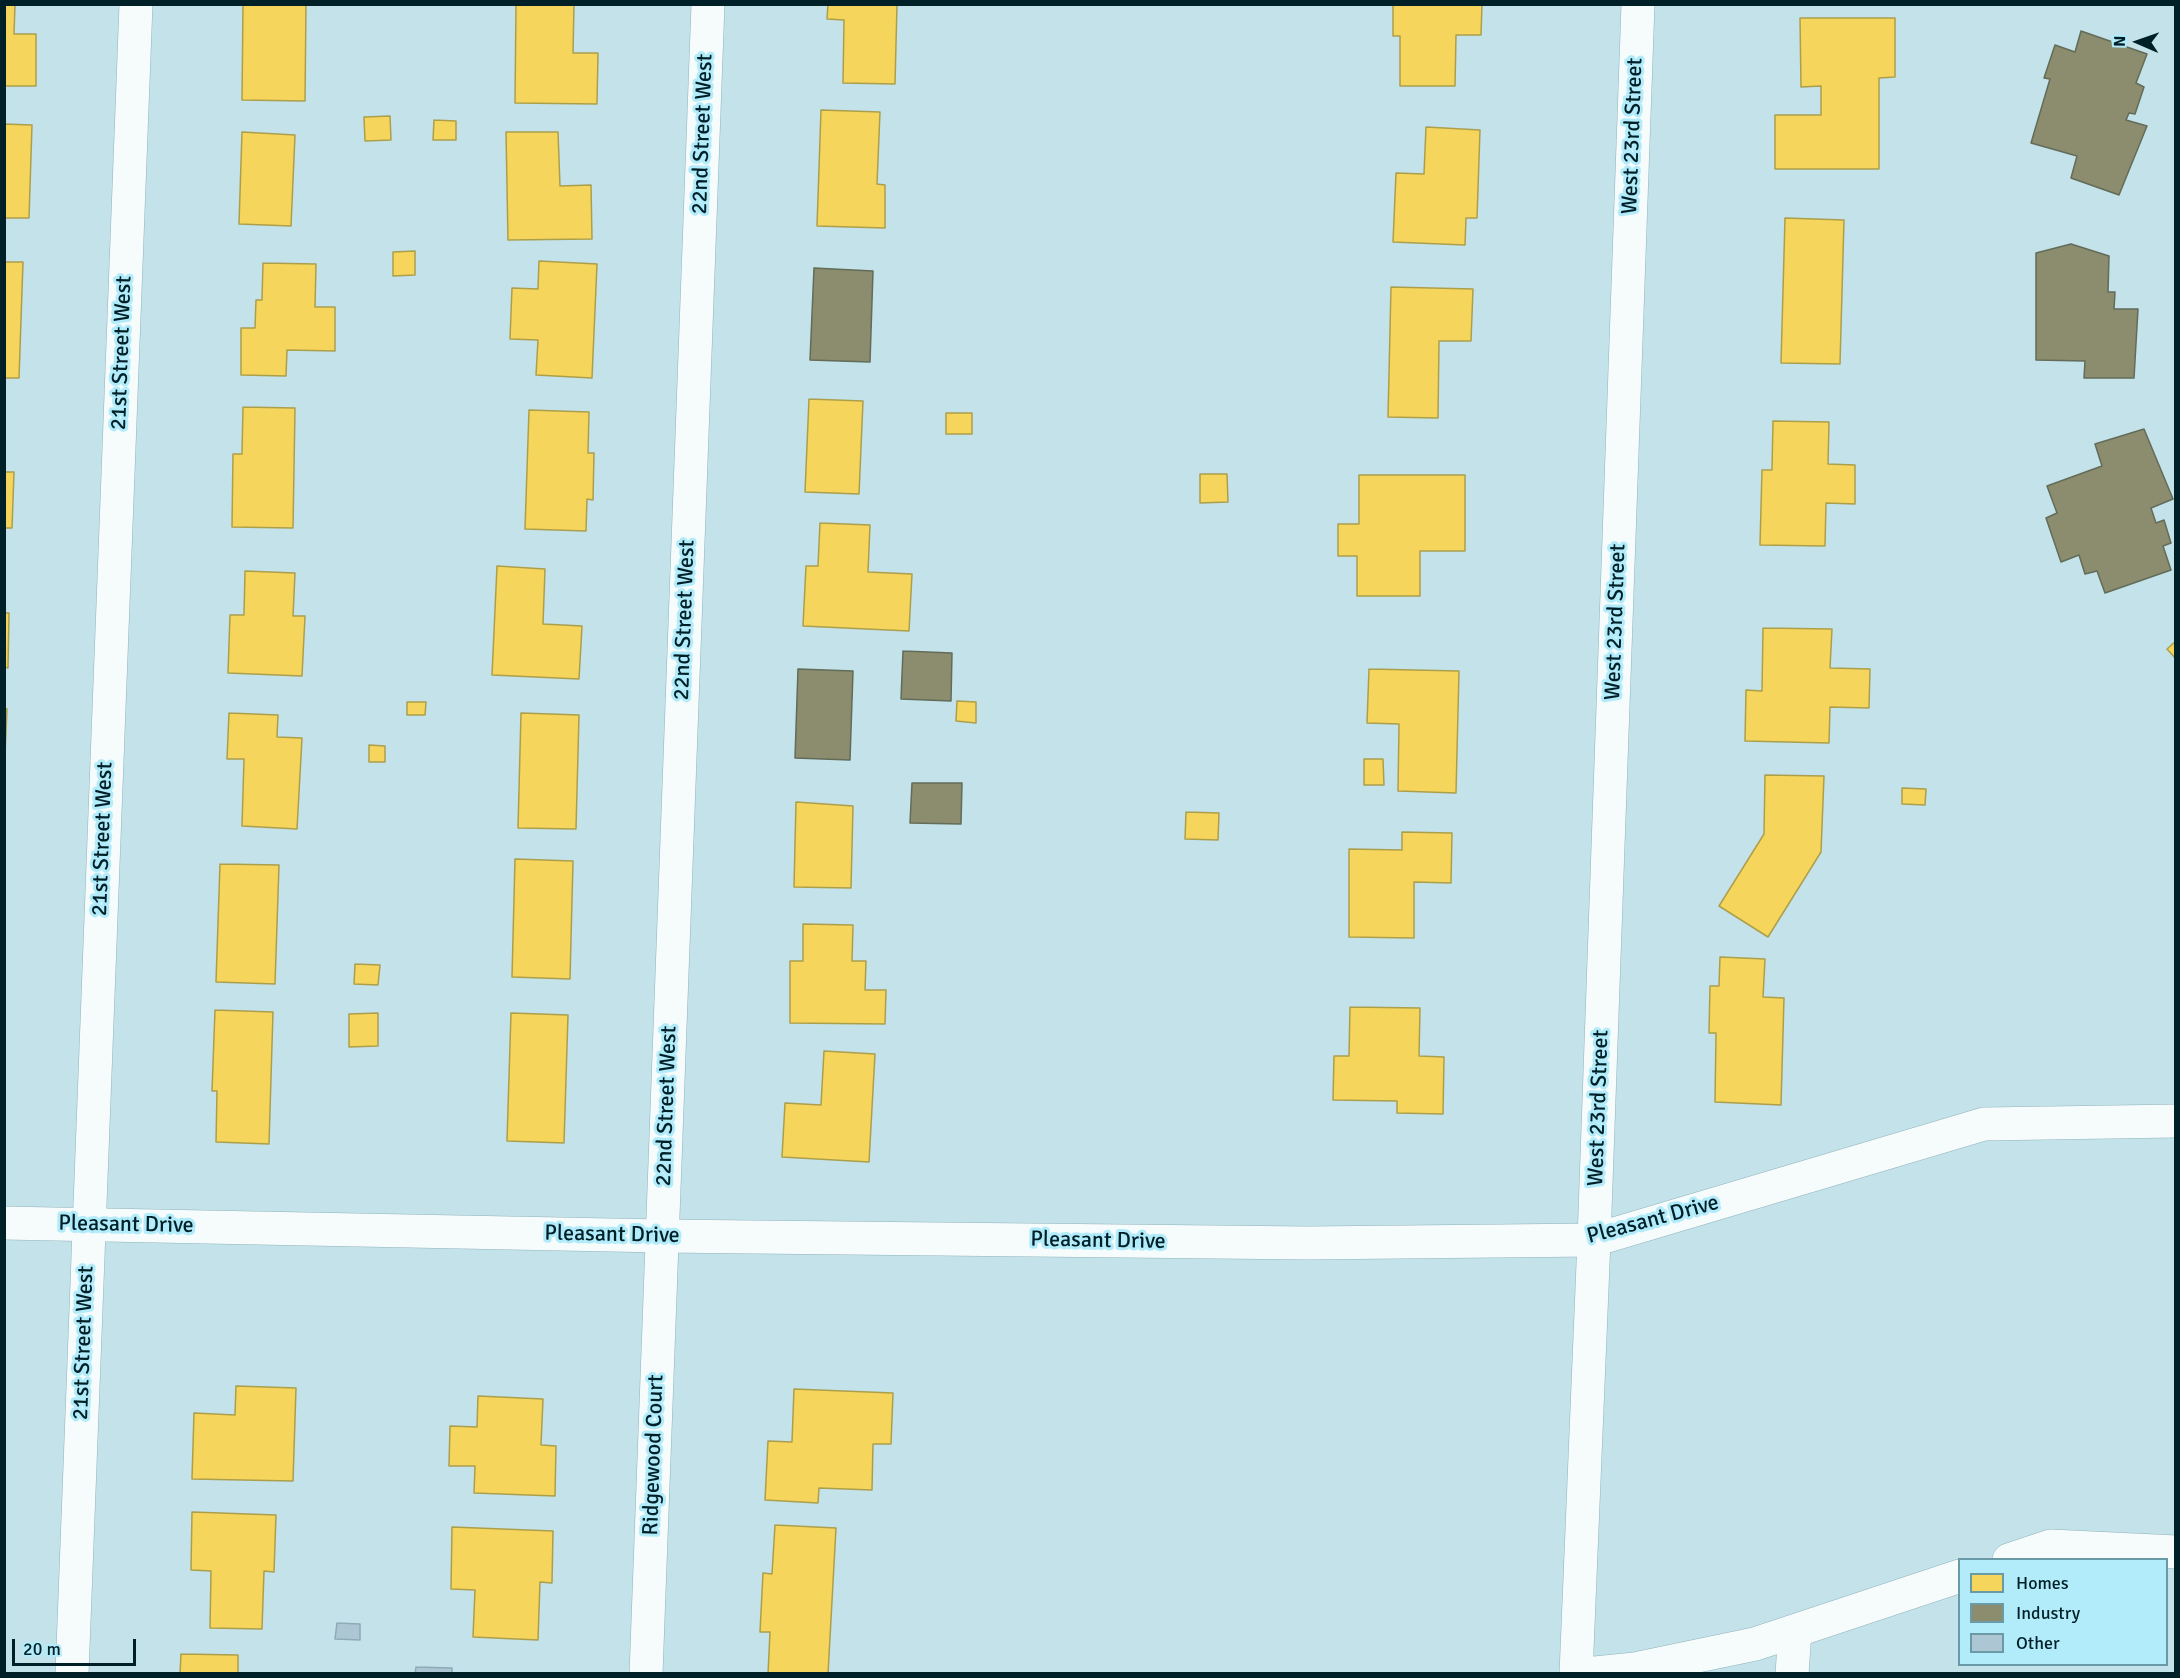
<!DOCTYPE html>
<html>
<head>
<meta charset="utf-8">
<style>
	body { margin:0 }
	#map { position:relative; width:2180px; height:1678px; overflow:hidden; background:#c3e2ea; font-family:Signika,sans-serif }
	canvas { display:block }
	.frame { position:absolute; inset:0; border:6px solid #002028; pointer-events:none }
	.legend { position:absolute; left:1958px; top:1558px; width:210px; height:108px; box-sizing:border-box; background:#b2ecfb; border:2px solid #6b9aa7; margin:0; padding:8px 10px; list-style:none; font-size:18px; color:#002028 }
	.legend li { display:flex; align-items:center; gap:12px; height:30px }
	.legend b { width:30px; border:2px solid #6b9aa7 }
	.north { position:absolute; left:2108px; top:12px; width:60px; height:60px; -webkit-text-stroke:4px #b2ecfb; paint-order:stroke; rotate:272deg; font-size:16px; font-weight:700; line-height:24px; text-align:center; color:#002028 }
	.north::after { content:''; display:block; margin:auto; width:21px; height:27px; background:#002028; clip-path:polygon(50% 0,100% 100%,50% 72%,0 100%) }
	.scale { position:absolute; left:12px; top:1639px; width:124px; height:27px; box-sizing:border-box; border:3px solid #002028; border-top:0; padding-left:8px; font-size:18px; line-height:21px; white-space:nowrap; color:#002028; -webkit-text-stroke:4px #b2ecfb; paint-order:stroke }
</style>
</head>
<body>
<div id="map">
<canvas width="2180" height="1678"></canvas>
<div class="frame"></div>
<ul class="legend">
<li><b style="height:16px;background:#f6d55c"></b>Homes</li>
<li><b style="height:16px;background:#8c8c6e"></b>Industry</li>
<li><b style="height:16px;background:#acc7d3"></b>Other</li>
</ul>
<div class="north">N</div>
<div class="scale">20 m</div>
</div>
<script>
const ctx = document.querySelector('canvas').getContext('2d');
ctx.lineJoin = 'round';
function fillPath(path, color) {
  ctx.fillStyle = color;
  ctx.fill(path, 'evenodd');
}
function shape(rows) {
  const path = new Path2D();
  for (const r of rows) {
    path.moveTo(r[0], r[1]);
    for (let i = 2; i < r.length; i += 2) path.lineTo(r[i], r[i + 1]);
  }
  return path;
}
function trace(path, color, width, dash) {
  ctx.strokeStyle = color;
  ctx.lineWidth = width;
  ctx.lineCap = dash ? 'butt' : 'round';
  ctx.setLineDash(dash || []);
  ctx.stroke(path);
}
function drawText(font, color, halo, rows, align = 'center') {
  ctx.font = font + ' Signika,sans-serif';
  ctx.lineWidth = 6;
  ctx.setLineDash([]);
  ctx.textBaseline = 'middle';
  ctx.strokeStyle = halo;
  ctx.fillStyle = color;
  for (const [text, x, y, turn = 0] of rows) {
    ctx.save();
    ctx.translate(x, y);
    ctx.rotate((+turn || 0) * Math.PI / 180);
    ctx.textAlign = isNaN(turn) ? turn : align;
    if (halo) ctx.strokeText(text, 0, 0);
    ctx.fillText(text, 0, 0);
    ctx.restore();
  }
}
const homes = shape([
	[4,4,15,4,14,34,36,34,36,86,4,86,4,4],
	[243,4,306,4,305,101,242,100,243,4],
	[516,4,574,4,573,53,598,53,597,104,515,103,516,4],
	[828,4,897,4,895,84,843,83,844,20,827,19,828,4],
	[1393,4,1482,4,1481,35,1456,35,1455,86,1400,86,1400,36,1393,36,1393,4],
	[1800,18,1895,18,1895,77,1879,78,1879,169,1775,169,1775,115,1821,115,1821,86,1801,87,1800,18],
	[821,110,880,112,877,184,885,185,885,228,817,226,821,110],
	[390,116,391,140,365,141,364,117,390,116],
	[434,120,456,121,456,140,433,140,434,120],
	[4,124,32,125,29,218,4,218,4,124],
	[1426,127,1480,130,1477,218,1466,218,1465,245,1393,242,1396,173,1424,174,1426,127],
	[242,132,295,135,291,226,239,224,242,132],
	[506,132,558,132,560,186,591,185,592,239,508,240,506,132],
	[1785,218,1844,220,1840,364,1781,363,1785,218],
	[415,251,415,275,393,276,393,252,415,251],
	[539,261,597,264,592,378,536,375,538,340,510,339,512,288,538,289,539,261],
	[4,262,23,262,19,378,4,378,4,262],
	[263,263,316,264,315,307,335,307,335,351,287,350,286,376,241,375,241,328,255,328,256,300,262,300,263,263],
	[1391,287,1473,289,1471,341,1439,341,1438,418,1388,417,1391,287],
	[809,399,863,401,859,494,805,492,809,399],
	[243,407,295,408,293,528,232,527,233,454,242,454,243,407],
	[529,410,589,412,588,453,594,453,593,500,587,499,586,531,525,529,529,410],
	[946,413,972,413,972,434,946,434,946,413],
	[1773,421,1829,422,1828,464,1855,465,1855,504,1826,503,1825,546,1760,545,1762,470,1772,470,1773,421],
	[4,472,14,472,12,528,4,528,4,472],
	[1200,474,1227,474,1228,502,1200,503,1200,474],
	[1359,475,1465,475,1465,551,1420,551,1420,596,1357,596,1357,556,1338,556,1338,524,1359,524,1359,475],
	[820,523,870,525,868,572,912,574,909,631,803,626,806,566,818,566,820,523],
	[497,566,545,569,543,624,582,626,579,679,492,675,497,566],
	[245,571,295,573,293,616,305,616,302,676,228,673,230,615,244,615,245,571],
	[4,613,9,613,8,668,4,667,4,613],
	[1763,628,1832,629,1830,668,1870,669,1869,708,1830,707,1829,743,1745,741,1746,690,1762,691,1763,628],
	[2176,641,2176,659,2167,649,2176,641],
	[1369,669,1459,671,1456,793,1398,791,1399,724,1367,723,1369,669],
	[957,701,976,702,976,723,956,721,957,701],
	[407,702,426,702,425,715,407,715,407,702],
	[4,708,7,709,4,778,4,708],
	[229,713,278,715,277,737,302,738,297,829,242,826,244,759,227,759,229,713],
	[521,713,579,715,576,829,518,828,521,713],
	[369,745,385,746,385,762,369,762,369,745],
	[1364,759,1383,759,1384,785,1364,785,1364,759],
	[1765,775,1824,776,1821,852,1768,937,1719,906,1764,834,1765,775],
	[1902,788,1926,789,1925,805,1902,804,1902,788],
	[796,802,853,806,851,888,794,887,796,802],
	[1186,812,1219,813,1218,840,1185,839,1186,812],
	[1402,832,1452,833,1451,883,1414,882,1414,938,1349,937,1349,849,1402,850,1402,832],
	[515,859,573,861,570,979,512,977,515,859],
	[220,864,279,865,275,984,216,982,220,864],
	[803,924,853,925,852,961,866,961,865,990,886,990,885,1024,790,1023,790,961,803,961,803,924],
	[1720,957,1765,959,1763,997,1784,998,1781,1105,1715,1102,1716,1033,1709,1033,1710,986,1719,986,1720,957],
	[355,964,380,965,378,985,354,984,355,964],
	[1350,1007,1420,1008,1419,1056,1444,1057,1443,1114,1397,1113,1397,1101,1333,1100,1334,1056,1349,1056,1350,1007],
	[215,1010,273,1012,269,1144,216,1142,217,1091,212,1091,215,1010],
	[378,1013,378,1046,349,1047,349,1014,378,1013],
	[511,1013,568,1015,564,1143,507,1141,511,1013],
	[824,1051,875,1054,869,1162,782,1157,785,1103,821,1105,824,1051],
	[236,1386,296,1388,293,1481,192,1479,194,1413,235,1415,236,1386],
	[794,1389,893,1393,891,1444,873,1444,872,1490,819,1488,818,1503,765,1500,768,1441,792,1442,794,1389],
	[478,1396,543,1399,541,1445,556,1446,555,1496,474,1493,475,1466,449,1466,450,1426,477,1427,478,1396],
	[192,1512,276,1515,274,1572,264,1571,262,1629,210,1628,211,1571,191,1570,192,1512],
	[775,1525,836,1528,828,1674,768,1674,770,1632,760,1632,763,1573,772,1574,775,1525],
	[452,1527,553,1531,552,1583,540,1582,538,1640,473,1637,475,1590,451,1589,452,1527],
	[181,1654,238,1655,238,1674,180,1674,181,1654]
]);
const industry = shape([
	[2081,31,2147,54,2136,83,2144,87,2135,114,2129,113,2126,120,2147,126,2119,195,2071,178,2077,156,2031,143,2050,79,2044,78,2055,45,2075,52,2081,31],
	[2071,244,2109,256,2108,292,2115,292,2114,309,2138,309,2134,378,2084,378,2085,361,2036,360,2036,253,2071,244],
	[814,268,873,271,870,362,810,360,814,268],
	[2144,429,2173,499,2151,508,2156,523,2164,520,2171,543,2163,546,2171,570,2105,593,2097,571,2085,574,2079,555,2061,562,2046,518,2057,513,2047,486,2102,466,2095,444,2144,429],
	[903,651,952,653,951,701,901,699,903,651],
	[798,669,853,671,850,760,795,758,798,669],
	[912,783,962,783,961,824,910,823,912,783]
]);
const building = shape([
	[337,1623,360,1624,360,1640,335,1639,337,1623],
	[416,1667,452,1668,452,1674,415,1674,416,1667]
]);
const street = shape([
	[2009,1560,2051,1546,2176,1552],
	[72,1674,136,4],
	[646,1674,708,4],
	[1576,1674,1594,1240,1638,4],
	[1585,1674,1635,1669,1755,1644,1960,1576],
	[1792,1674,1795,1631]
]);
const secondary = shape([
	[4,1223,662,1236,1308,1243,1594,1240,1984,1124,2176,1121]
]);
const streetNames = [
	["22nd Street West",703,134,-88],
	["West 23rd Street",1633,136,-88],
	["21st Street West",122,353,-88],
	["22nd Street West",685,620,-88],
	["West 23rd Street",1616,622,-88],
	["21st Street West",103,839,-88],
	["22nd Street West",667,1106,-88],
	["West 23rd Street",1599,1108,-88],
	["Pleasant Drive",1653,1220,-15],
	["Pleasant Drive",126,1225,1],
	["Pleasant Drive",612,1235,1],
	["Pleasant Drive",1098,1241,1],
	["21st Street West",84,1343,-88],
	["Ridgewood Court",654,1455,-88]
];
fillPath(homes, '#f6d55c');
trace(homes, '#ac9f4c', 1.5);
fillPath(industry, '#8c8c6e');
trace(industry, '#626c59', 1.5);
fillPath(building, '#acc7d3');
trace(building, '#8dabb7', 1.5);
trace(street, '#90b3bc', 34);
trace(secondary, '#90b3bc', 34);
trace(street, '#f6fbfc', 33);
trace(secondary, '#f6fbfc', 33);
drawText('22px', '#002028', '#b2ecfb', streetNames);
</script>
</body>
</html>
